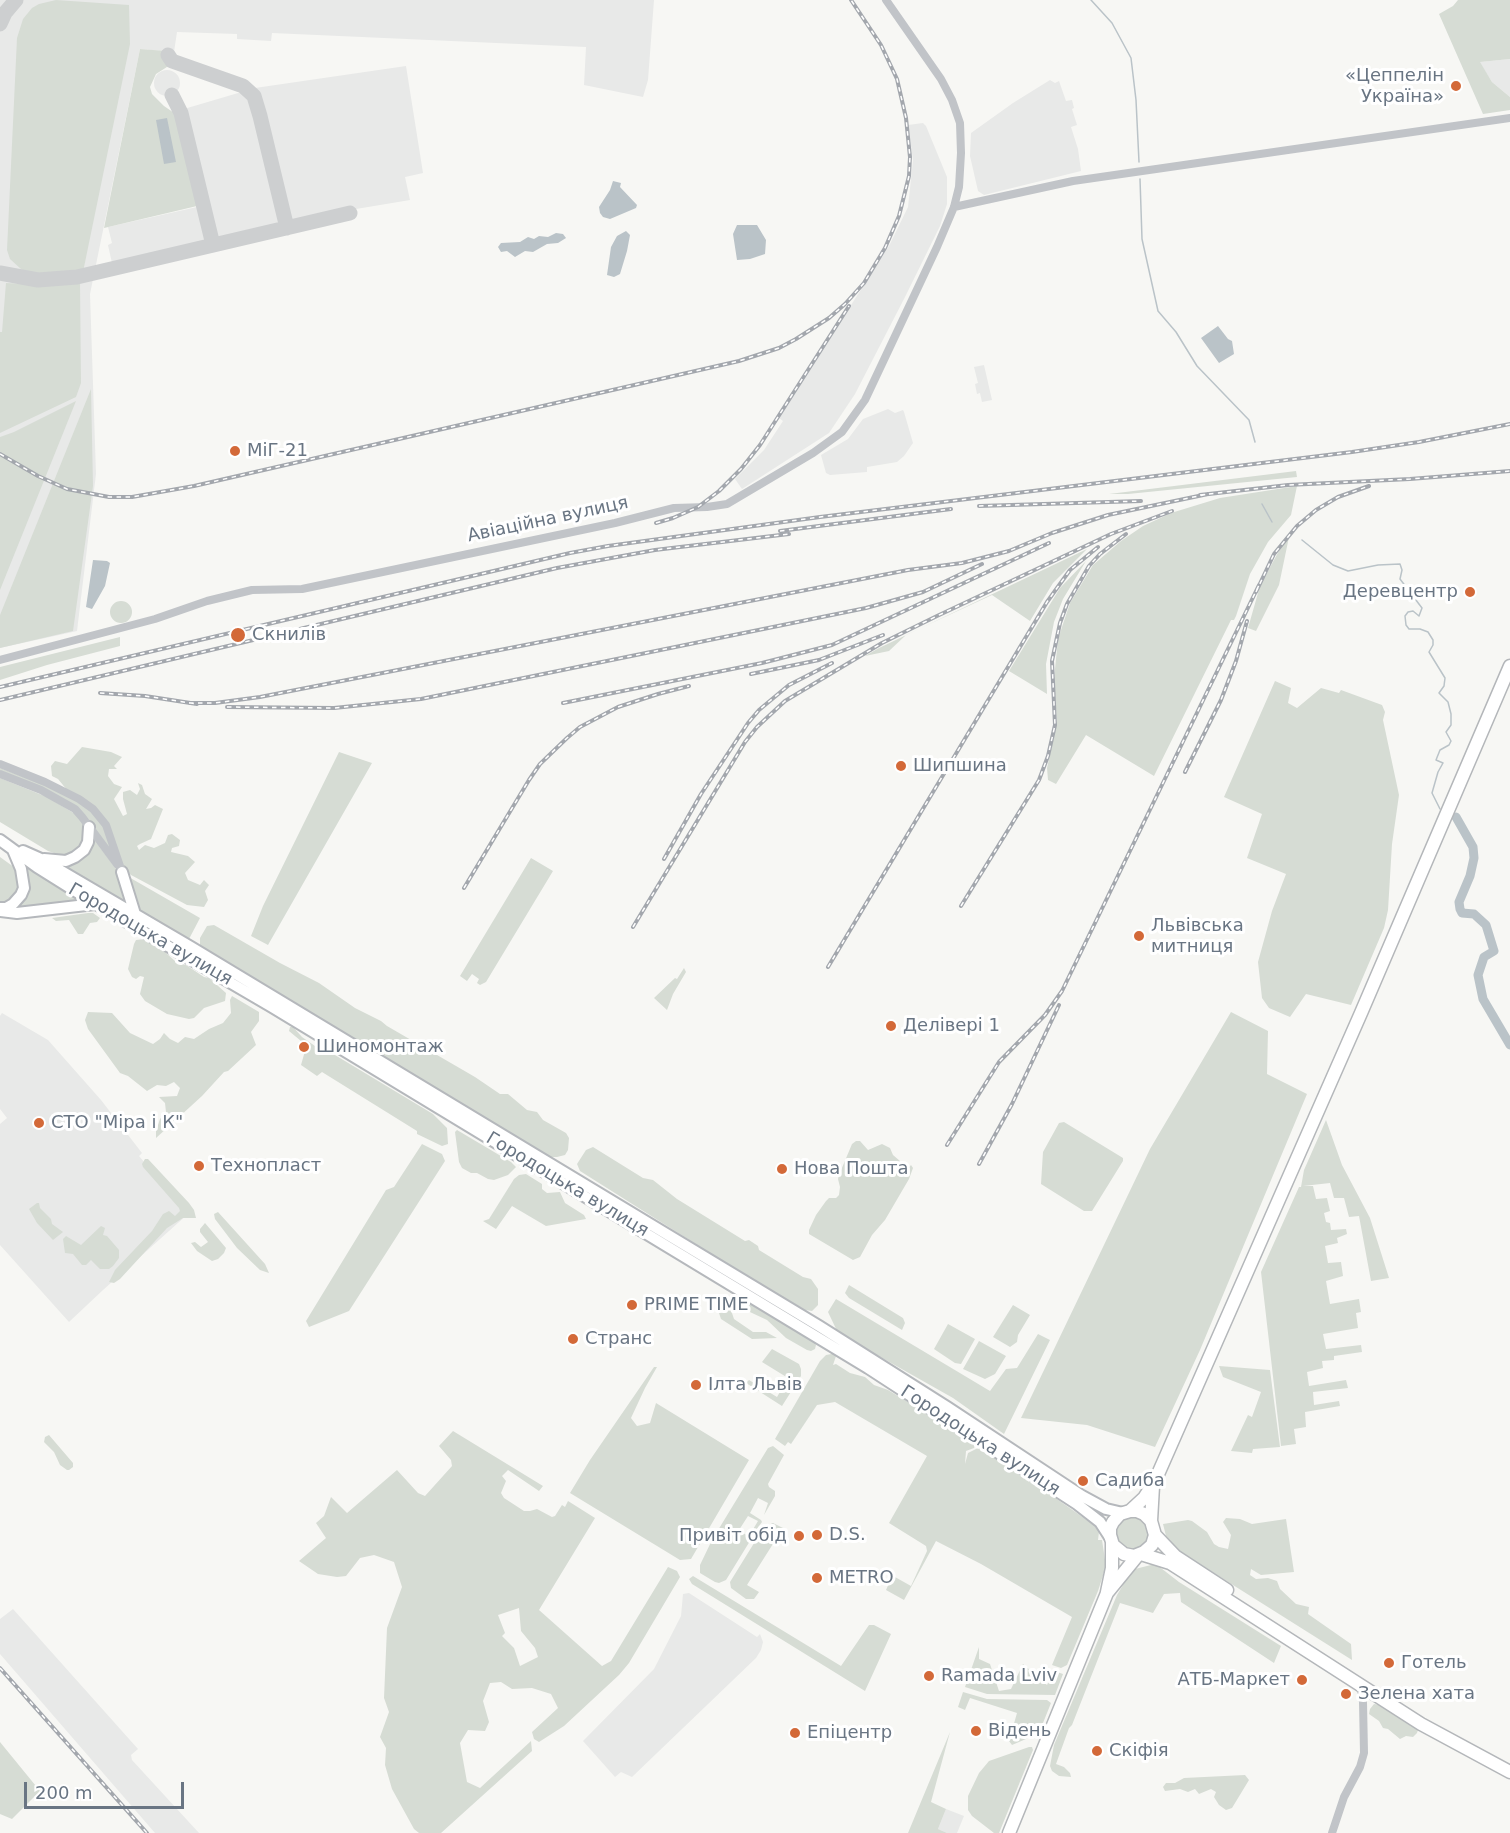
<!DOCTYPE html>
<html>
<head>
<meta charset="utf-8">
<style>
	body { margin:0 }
	#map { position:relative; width:1510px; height:1833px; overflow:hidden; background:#f7f7f4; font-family:"DejaVu Sans",sans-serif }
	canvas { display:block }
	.scale { position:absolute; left:24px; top:1782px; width:160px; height:27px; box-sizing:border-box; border:3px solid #697583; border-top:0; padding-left:8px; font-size:18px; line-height:21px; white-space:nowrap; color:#697583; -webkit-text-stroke:4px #fff; paint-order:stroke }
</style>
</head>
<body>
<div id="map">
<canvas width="1510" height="1833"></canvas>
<div class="scale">200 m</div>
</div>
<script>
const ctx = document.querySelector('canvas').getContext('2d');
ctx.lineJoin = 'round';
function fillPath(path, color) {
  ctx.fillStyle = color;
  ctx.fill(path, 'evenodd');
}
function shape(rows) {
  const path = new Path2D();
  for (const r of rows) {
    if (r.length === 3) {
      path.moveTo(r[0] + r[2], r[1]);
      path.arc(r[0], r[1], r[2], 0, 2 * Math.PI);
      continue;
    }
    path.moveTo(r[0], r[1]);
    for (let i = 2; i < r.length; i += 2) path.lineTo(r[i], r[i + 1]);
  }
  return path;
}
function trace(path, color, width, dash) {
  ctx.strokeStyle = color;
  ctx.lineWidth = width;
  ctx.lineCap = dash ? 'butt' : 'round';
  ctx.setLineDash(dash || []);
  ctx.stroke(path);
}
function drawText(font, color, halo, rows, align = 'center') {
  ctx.font = font + ' "DejaVu Sans",sans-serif';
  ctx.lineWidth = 6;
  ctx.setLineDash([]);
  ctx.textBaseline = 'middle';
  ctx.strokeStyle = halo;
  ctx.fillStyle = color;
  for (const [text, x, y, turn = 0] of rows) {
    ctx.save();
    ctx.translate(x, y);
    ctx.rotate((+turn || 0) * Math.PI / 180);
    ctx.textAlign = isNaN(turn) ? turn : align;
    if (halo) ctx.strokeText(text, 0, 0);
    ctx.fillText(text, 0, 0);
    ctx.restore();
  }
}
const built = shape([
	[0,0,654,0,648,80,643,97,584,85,586,47,272,33,271,41,237,39,237,34,177,32,174,52,140,49,90,294,96,474,77,631,0,648],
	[1510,59,1510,97,1492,82,1479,62],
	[406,66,423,173,405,177,410,200,326,214,216,238,184,109,255,88],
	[167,83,13],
	[1050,80,1055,83,1059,81,1066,101,1072,100,1074,108,1072,109,1077,125,1071,127,1078,149,1081,171,984,195,978,191,970,156,971,133,1013,103],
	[923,123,926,126,947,177,947,204,940,226,905,297,855,394,829,433,742,489,735,479,764,450,783,421,779,418,890,244,908,207,913,160,908,125],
	[197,207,205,241,112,263,108,245,112,243,108,227],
	[984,365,992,400,982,402,980,393,977,394,975,384,978,383,974,367],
	[888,409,895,413,903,410,904,412,913,443,904,456,897,462,867,467,867,472,830,475,826,473,821,455,848,439,863,419],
	[2,1013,48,1040,101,1100,142,1153,139,1156,188,1214,103,1290,69,1322,0,1245,0,1124,7,1118,0,1109,0,1016],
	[689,1593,757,1637,760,1634,763,1642,761,1650,756,1658,632,1777,621,1772,615,1777,583,1741,654,1669,681,1616,683,1594],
	[13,1609,138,1749,131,1755,132,1760,199,1833,155,1833,0,1654,0,1619],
	[946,1809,964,1816,957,1833,947,1833,938,1829]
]);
const green = shape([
	[56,0,129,5,130,44,83,272,48,275,28,273,21,269,10,259,7,250,17,38,23,19,32,8,39,4],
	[1458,0,1510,0,1510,59,1480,62,1492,82,1510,97,1510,110,1483,114,1439,14,1453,6],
	[140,49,166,51,167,63,170,65,156,74,150,87,152,94,164,106,180,117,199,202,197,206,104,228],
	[80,282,81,383,76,397,0,433,0,332,2,332,6,283,45,285],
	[91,389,93,486,73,631,0,648,0,615],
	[76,401,0,590,0,437,14,432],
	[1296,471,1297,477,1128,494,1109,494],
	[1297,486,1291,515,1268,542,1250,574,1236,616,1234,620,1231,620,1154,776,1086,735,1056,784,1048,780,1047,768,1057,722,1054,679,1058,639,1070,603,1093,565,1121,541,1143,526,1171,513,1220,498],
	[1289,537,1279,585,1256,631,1248,628,1260,586,1281,547],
	[1087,549,1053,583,1030,621,992,595,906,635,889,651,865,656,879,648],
	[1086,561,1063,599,1054,622,1046,664,1047,694,1009,671,1060,588],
	[121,612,11],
	[120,637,120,646,47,665,0,680,0,667],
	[1275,681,1291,688,1288,703,1297,708,1321,688,1339,693,1341,690,1382,705,1385,712,1383,720,1399,795,1392,844,1388,910,1384,928,1351,1005,1306,994,1290,1017,1269,1008,1262,998,1258,962,1272,911,1286,874,1247,858,1262,814,1224,797],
	[82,747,111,752,122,757,114,766,117,769,109,769,108,776,114,784,122,787,114,799,123,816,127,814,123,799,123,792,130,790,137,795,140,789,138,783,142,785,145,794,152,799,146,809,151,808,155,805,163,809,151,839,140,844,137,846,139,850,145,845,154,848,165,843,168,835,172,834,180,840,179,846,172,848,171,852,188,856,195,862,185,873,188,880,200,885,204,880,209,885,205,891,208,900,204,907,187,905,131,875,123,868,83,813,0,771,0,768,72,796,58,779,52,776,51,766,55,761,67,764],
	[339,752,372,763,268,945,251,936,263,906],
	[0,778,47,797,77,815,83,822,86,836,83,846,66,857,48,851,0,822],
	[92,837,118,871,130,909,59,865],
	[0,857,18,870,20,878,18,893,12,901,0,905],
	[531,858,553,871,486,982,480,985,477,983,479,979,472,974,467,981,460,976],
	[25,866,84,901,10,909,19,903],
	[127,876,200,918,189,939,135,907],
	[88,913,93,913,100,918,97,922,90,923,83,934,78,934,69,920,56,921,52,918],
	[214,925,280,963,319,983,355,1008,381,1021,387,1026,475,1077,500,1094,508,1094,527,1110,537,1112,543,1120,566,1133,569,1138,568,1150,565,1155,557,1157,551,1157,435,1090,428,1083,408,1073,244,975,242,971,200,945,200,938,207,926],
	[145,939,165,952,176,962,186,965,204,977,209,978,226,993,225,1001,204,1008,194,1018,189,1019,167,1014,145,1001,140,994,144,977,140,976,136,979,132,977,128,969,134,944,136,940],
	[684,968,686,972,673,994,667,1010,654,998,675,978,677,979],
	[232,996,259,1012,259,1021,251,1032,256,1045,228,1071,224,1072,202,1096,156,1138,156,1131,160,1119,166,1112,165,1103,159,1097,177,1096,180,1088,174,1082,166,1086,157,1085,147,1091,128,1076,120,1073,88,1029,85,1020,88,1012,112,1013,130,1033,153,1044,160,1039,164,1033,170,1039,178,1043,185,1037,194,1039,209,1029,223,1023,231,1013,230,1000],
	[1231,1012,1268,1031,1267,1074,1307,1094,1200,1350,1155,1447,1087,1425,1021,1418,1150,1149],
	[290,1027,293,1027,302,1037,315,1046,325,1049,433,1114,447,1128,448,1144,442,1146,417,1134,417,1131,322,1072,317,1076,301,1065,305,1051,301,1041,289,1031],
	[1326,1120,1342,1165,1370,1218,1389,1278,1371,1281,1359,1216,1349,1217,1344,1198,1334,1198,1330,1183,1303,1186,1313,1186,1316,1199,1327,1198,1330,1211,1324,1213,1326,1222,1330,1223,1331,1230,1346,1229,1347,1234,1337,1238,1338,1243,1325,1246,1328,1263,1341,1262,1343,1276,1326,1281,1330,1304,1359,1299,1361,1312,1356,1313,1358,1328,1323,1334,1326,1349,1361,1345,1362,1352,1334,1356,1334,1360,1322,1361,1323,1368,1307,1372,1309,1386,1346,1380,1348,1388,1313,1392,1314,1405,1339,1401,1340,1406,1305,1412,1306,1427,1294,1429,1296,1444,1281,1446,1261,1272,1299,1187,1301,1187,1304,1170],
	[1064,1122,1123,1158,1123,1161,1092,1211,1084,1211,1041,1184,1043,1152,1059,1123],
	[457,1130,511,1162,516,1167,508,1175,494,1180,488,1179,477,1173,471,1173,462,1168,459,1162,455,1132],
	[856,1141,860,1141,868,1150,882,1144,890,1148,893,1155,900,1161,898,1173,902,1175,911,1165,913,1168,909,1179,885,1220,872,1235,860,1257,853,1260,809,1234,809,1230,816,1215,826,1201,829,1198,836,1198,839,1195,840,1187,838,1179,839,1175,852,1144],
	[422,1144,442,1154,445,1161,349,1311,309,1327,306,1321,386,1190,394,1187],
	[593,1147,643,1178,653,1180,677,1199,745,1241,749,1240,758,1246,759,1250,803,1277,811,1279,818,1289,818,1305,812,1311,805,1310,721,1260,580,1171,577,1164,586,1150],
	[145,1159,148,1159,189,1203,194,1210,196,1218,183,1218,167,1228,120,1279,114,1283,109,1282,115,1270,152,1231,163,1214,169,1211,175,1216,180,1211,179,1208,143,1167,142,1164],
	[526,1174,542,1184,542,1189,547,1193,560,1192,565,1203,584,1215,586,1219,546,1226,512,1206,496,1229,483,1221,489,1219,514,1179,519,1175],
	[37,1203,39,1203,40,1208,51,1219,52,1224,63,1232,53,1240,37,1223,29,1209],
	[218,1212,265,1264,269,1273,260,1270,237,1248,215,1219,214,1214],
	[205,1223,226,1248,224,1253,218,1259,212,1261,197,1251,191,1243,195,1242,201,1247,208,1242,200,1232,200,1229],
	[101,1226,105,1228,103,1235,107,1236,119,1250,119,1258,113,1266,109,1269,100,1269,91,1260,86,1265,82,1265,73,1254,65,1253,63,1239,66,1236,81,1245],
	[849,1285,903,1318,905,1323,902,1330,849,1298,845,1293],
	[740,1298,814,1342,816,1345,815,1349,811,1351,807,1350,786,1338,767,1320,735,1305,734,1299],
	[836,1299,990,1391,1006,1369,1017,1368,1038,1334,1050,1340,1004,1434,953,1398,838,1333,828,1312],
	[1013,1305,1030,1315,1018,1335,1017,1342,1010,1347,993,1337],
	[726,1308,731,1310,734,1319,753,1332,766,1332,777,1338,752,1339,721,1319,719,1313],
	[948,1324,975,1339,961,1364,955,1363,934,1349],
	[979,1341,1006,1356,995,1374,985,1379,963,1369],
	[772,1349,799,1364,801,1369,801,1376,782,1406,746,1383,749,1380,777,1397,788,1378,762,1362],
	[837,1353,833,1365,836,1364,850,1373,865,1377,874,1385,888,1390,976,1443,974,1448,966,1451,965,1464,968,1453,978,1448,988,1451,1094,1525,1099,1532,1098,1540,1102,1540,1106,1566,1098,1591,1067,1665,1061,1668,1052,1665,1072,1617,981,1564,936,1541,904,1600,886,1590,891,1579,895,1577,911,1586,927,1551,926,1546,889,1523,927,1456,835,1402,817,1405,791,1444,788,1442,785,1446,775,1439,820,1361,826,1355],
	[1219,1366,1270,1370,1280,1447,1253,1449,1252,1453,1231,1451,1248,1415,1252,1417,1261,1392,1223,1377],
	[654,1367,657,1367,645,1388,631,1418,637,1426,650,1423,656,1403,749,1460,691,1559,680,1560,570,1493,590,1460],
	[453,1431,543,1486,539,1491,508,1470,502,1476,506,1481,501,1493,504,1498,524,1511,530,1511,537,1509,552,1517,555,1516,562,1505,565,1507,568,1501,595,1518,539,1610,602,1666,611,1661,668,1567,677,1571,680,1577,629,1663,619,1675,564,1726,539,1742,534,1739,532,1732,558,1708,551,1694,532,1688,512,1689,501,1682,490,1683,483,1701,489,1722,485,1731,468,1730,460,1743,467,1782,480,1788,531,1741,532,1751,441,1833,419,1833,414,1829,392,1789,385,1765,386,1748,380,1737,389,1712,384,1698,387,1628,402,1587,394,1562,374,1555,360,1558,346,1576,337,1577,318,1574,299,1561,326,1538,316,1523,324,1516,331,1497,347,1513,397,1470,418,1493,425,1496,452,1466,451,1460,439,1446],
	[519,1608,521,1631,535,1648,538,1657,520,1666,514,1648,502,1636,505,1633,498,1615],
	[49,1435,73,1463,73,1467,69,1470,67,1470,60,1465,54,1452,44,1442,45,1437],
	[773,1446,784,1455,768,1484,769,1487,775,1491,775,1496,764,1515,768,1503,758,1498,750,1513,761,1520,762,1522,753,1534,752,1531,758,1521,748,1516,739,1530,749,1537,750,1541,726,1580,719,1583,715,1582,700,1573,700,1565,712,1540,768,1448],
	[1132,1533,17],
	[1226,1518,1240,1519,1252,1524,1286,1519,1294,1572,1261,1575,1251,1569,1250,1575,1256,1579,1268,1578,1277,1581,1280,1589,1296,1604,1309,1607,1308,1614,1351,1644,1352,1660,1179,1551,1166,1536,1163,1524,1188,1520,1192,1521,1207,1532,1214,1544,1219,1547,1228,1549,1231,1535,1223,1522],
	[773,1523,783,1528,747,1585,759,1592,754,1599,746,1599,731,1588,730,1582,764,1527],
	[1151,1565,1157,1565,1179,1582,1281,1646,1274,1663,1181,1602,1180,1593,1164,1594,1153,1613,1120,1603,1072,1725,1069,1728,1056,1764,1064,1767,1070,1773,1071,1777,1059,1776,1052,1771,1050,1766,1054,1745,1117,1595,1126,1580,1135,1569],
	[693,1576,841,1666,869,1625,874,1625,891,1634,865,1691,692,1584,689,1579],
	[979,1647,979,1659,990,1664,999,1691,1011,1689,1023,1664,1047,1685,1054,1671,1063,1674,1055,1695,987,1694,965,1687],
	[963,1692,987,1699,1047,1700,1051,1703,1041,1728,1033,1736,1012,1745,1009,1741,1017,1713,970,1698,965,1710,958,1707],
	[1374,1704,1381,1705,1402,1718,1418,1730,1417,1733,1413,1737,1406,1736,1400,1739,1388,1729,1383,1728,1379,1721,1369,1714,1370,1709],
	[950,1732,931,1802,946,1809,938,1829,947,1833,908,1833],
	[0,1742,40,1791,12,1819,0,1814],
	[1029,1747,1032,1747,1033,1750,999,1833,994,1833,972,1816,968,1810,968,1796,979,1773,989,1761],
	[1245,1775,1249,1780,1232,1808,1226,1810,1219,1805,1214,1797,1216,1792,1211,1789,1199,1794,1195,1789,1188,1792,1180,1789,1165,1791,1163,1787,1166,1783,1175,1783,1184,1778]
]);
const water = shape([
	[167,118,176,162,164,164,156,120],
	[613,181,621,183,620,187,637,205,636,208,610,219,603,217,600,213,599,207,610,190],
	[737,225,757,225,766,240,765,254,750,259,737,260,733,234],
	[626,231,630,235,627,251,620,274,614,277,607,275,611,247,617,236],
	[556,233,563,234,566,238,558,243,547,244,533,252,525,251,515,257,507,251,501,252,498,247,501,243,520,242,528,237,534,239,539,236,548,237],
	[1218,326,1228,339,1232,341,1234,354,1219,363,1201,338],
	[93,560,107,561,110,563,105,586,92,609,86,607]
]);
const stream = shape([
	[1091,0,1112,23,1131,58,1136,100,1139,162],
	[1140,179,1142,239,1158,311,1176,332,1197,366,1249,420,1255,442],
	[1262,504,1272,522],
	[1302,540,1333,565,1348,571,1378,565,1400,564,1402,570,1400,579,1422,608,1419,616,1413,611,1408,612,1405,616,1406,625,1409,629,1420,629,1428,632,1433,640,1433,645,1429,652,1445,678,1444,686,1439,693,1448,702,1451,714,1451,725,1446,732,1451,741,1449,745,1440,750,1436,760,1443,763,1438,772,1432,793,1440,809]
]);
const river = shape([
	[1456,817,1473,847,1474,858,1470,876,1459,902,1460,909,1462,913,1474,914,1486,925,1494,951,1484,957,1478,975,1483,999,1510,1045]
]);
const taxiway = shape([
	[0,24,5,13,16,0],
	[168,55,172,61,243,86,254,96,260,116,287,228],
	[172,95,181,113,213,245],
	[0,273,38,280,77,277,350,213]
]);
const minor = shape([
	[954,207,1073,181,1510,118],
	[0,660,155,619,207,601,252,590,302,589,615,523,674,508,707,507,727,504,813,453,842,432,865,400,937,247,954,207,959,187,961,153,960,123,952,100,941,79,886,0],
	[0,764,45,782,79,799,93,809,106,825,122,872],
	[0,774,41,790,75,809,82,817,117,864],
	[1332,1833,1344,1797,1360,1767,1364,1753,1363,1702,1360,1684]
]);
const major = shape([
	[0,840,37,867,96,904,272,1007,868,1368,1077,1504,1100,1522,1111,1539],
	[23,851,41,859,191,947,819,1326,947,1407,1082,1496,1106,1509,1123,1513],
	[44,859,66,861,75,857,84,850,88,842,89,827],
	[122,872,135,914],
	[0,908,6,908,13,904,21,895,24,888,21,869,13,850],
	[0,911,17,913,95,904]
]);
const highway = shape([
	[1130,1511,1144,1498,1155,1481,1361,1013,1510,666],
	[1151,1521,1144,1514,1137,1511,1130,1511,1120,1514,1113,1522,1110,1528,1110,1535,1113,1545,1124,1554,1134,1556,1144,1552,1152,1545,1155,1535,1151,1521,1153,1486],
	[1155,1535,1175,1556,1227,1590],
	[1141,1554,1170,1563,1421,1724,1510,1772],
	[1107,1592,1112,1568,1112,1542],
	[1009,1833,1107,1593,1138,1555]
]);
const rail = shape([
	[0,454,38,476,67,489,109,497,132,497,194,486,739,361,779,348,796,339,829,318,845,304,864,283,885,248,899,216,909,176,910,157,906,118,897,79,881,45,851,0],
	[1200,495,1288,485,1410,479,1510,471],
	[979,506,1141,501],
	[656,523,673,518,698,507,719,491,741,469,760,445,849,306],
	[780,531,951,509],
	[1256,592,1274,554,1297,526,1316,510,1338,497,1369,486],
	[751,674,819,660,883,635],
	[0,687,570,553,608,546,820,517,1352,452,1419,442,1510,424],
	[100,693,145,696,197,704],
	[0,700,557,568,655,550,789,534],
	[189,703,215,703,260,697,908,570,962,563,1009,551,1052,533,1108,515,1208,494],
	[563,703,762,663,832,645,1049,543],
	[227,707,334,708,421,699,866,608,923,592,982,564],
	[1185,772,1221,700,1236,661,1247,621],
	[664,859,701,794,748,723,759,710,789,685,832,663],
	[464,888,529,780,540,764,567,738,580,727,618,707,658,694,689,686],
	[961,906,1039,780,1048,756,1055,725,1052,661,1060,623,1067,604,1089,566,1100,554,1126,534],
	[633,927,745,742,757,727,785,701,882,643,937,616,1111,534,1172,511],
	[828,967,1047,602,1070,570,1098,547],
	[947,1145,999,1062,1045,1015,1062,991,1259,585],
	[979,1164,1012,1104,1059,1005],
	[0,1668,147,1833]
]);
const markers = [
	[1456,86,6,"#d36938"],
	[235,451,6,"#d36938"],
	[1470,592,6,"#d36938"],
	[238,635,8,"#d36938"],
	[901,766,6,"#d36938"],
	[1139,936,6,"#d36938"],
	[891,1026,6,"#d36938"],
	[304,1047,6,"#d36938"],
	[39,1123,6,"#d36938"],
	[199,1166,6,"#d36938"],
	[782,1169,6,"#d36938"],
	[632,1305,6,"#d36938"],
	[573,1339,6,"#d36938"],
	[696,1385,6,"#d36938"],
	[1083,1481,6,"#d36938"],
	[817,1535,6,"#d36938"],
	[799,1536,6,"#d36938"],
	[817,1578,6,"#d36938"],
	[1389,1663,6,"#d36938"],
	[929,1676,6,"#d36938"],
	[1302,1680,6,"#d36938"],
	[1346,1694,6,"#d36938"],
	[976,1731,6,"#d36938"],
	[795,1733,6,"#d36938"],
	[1097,1751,6,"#d36938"]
];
const poiNames = [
	["«Цеппелін",1444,76,"right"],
	["Україна»",1444,97,"right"],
	["МіГ-21",247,451],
	["Деревцентр",1458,592,"right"],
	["Скнилів",252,635],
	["Шипшина",913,766],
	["Львівська",1151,926],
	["митниця",1151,947],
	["Делівері 1",903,1026],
	["Шиномонтаж",316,1047],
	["СТО \"Міра і К\"",51,1123],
	["Технопласт",211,1166],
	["Нова Пошта",794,1169],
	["PRIME TIME",644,1305],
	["Странс",585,1339],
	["Ілта Львів",708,1385],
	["Садиба",1095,1481],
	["D.S.",829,1535],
	["Привіт обід",787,1536,"right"],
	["METRO",829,1578],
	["Готель",1401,1663],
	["Ramada Lviv",941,1676],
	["АТБ-Маркет",1290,1680,"right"],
	["Зелена хата",1358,1694],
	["Відень",988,1731],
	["Епіцентр",807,1733],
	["Скіфія",1109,1751]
];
const streetNames = [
	["Авіаційна вулиця",548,520,-12],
	["Городоцька вулиця",150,935,30],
	["Городоцька вулиця",567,1185,31],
	["Городоцька вулиця",980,1441,33]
];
fillPath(built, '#e8e9e8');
fillPath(green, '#d6dcd4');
fillPath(water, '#bac3c8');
trace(stream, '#bac3c8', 1.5);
trace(river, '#bac3c8', 9);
trace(taxiway, '#cdcfd0', 15);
trace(major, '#b5b8bc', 14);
trace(highway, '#b4b7ba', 15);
trace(minor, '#c1c4c8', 8);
trace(major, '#fff', 10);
trace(highway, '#fff', 12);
trace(rail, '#a3a7ad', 4);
trace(rail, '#fff', 1.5, [4.5]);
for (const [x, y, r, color] of markers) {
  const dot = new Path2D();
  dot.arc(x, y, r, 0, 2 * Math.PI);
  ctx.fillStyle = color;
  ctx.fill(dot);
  trace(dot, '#fff', 2);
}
drawText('18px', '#697583', '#fff', poiNames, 'left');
drawText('18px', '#697583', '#fff', streetNames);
</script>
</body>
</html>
